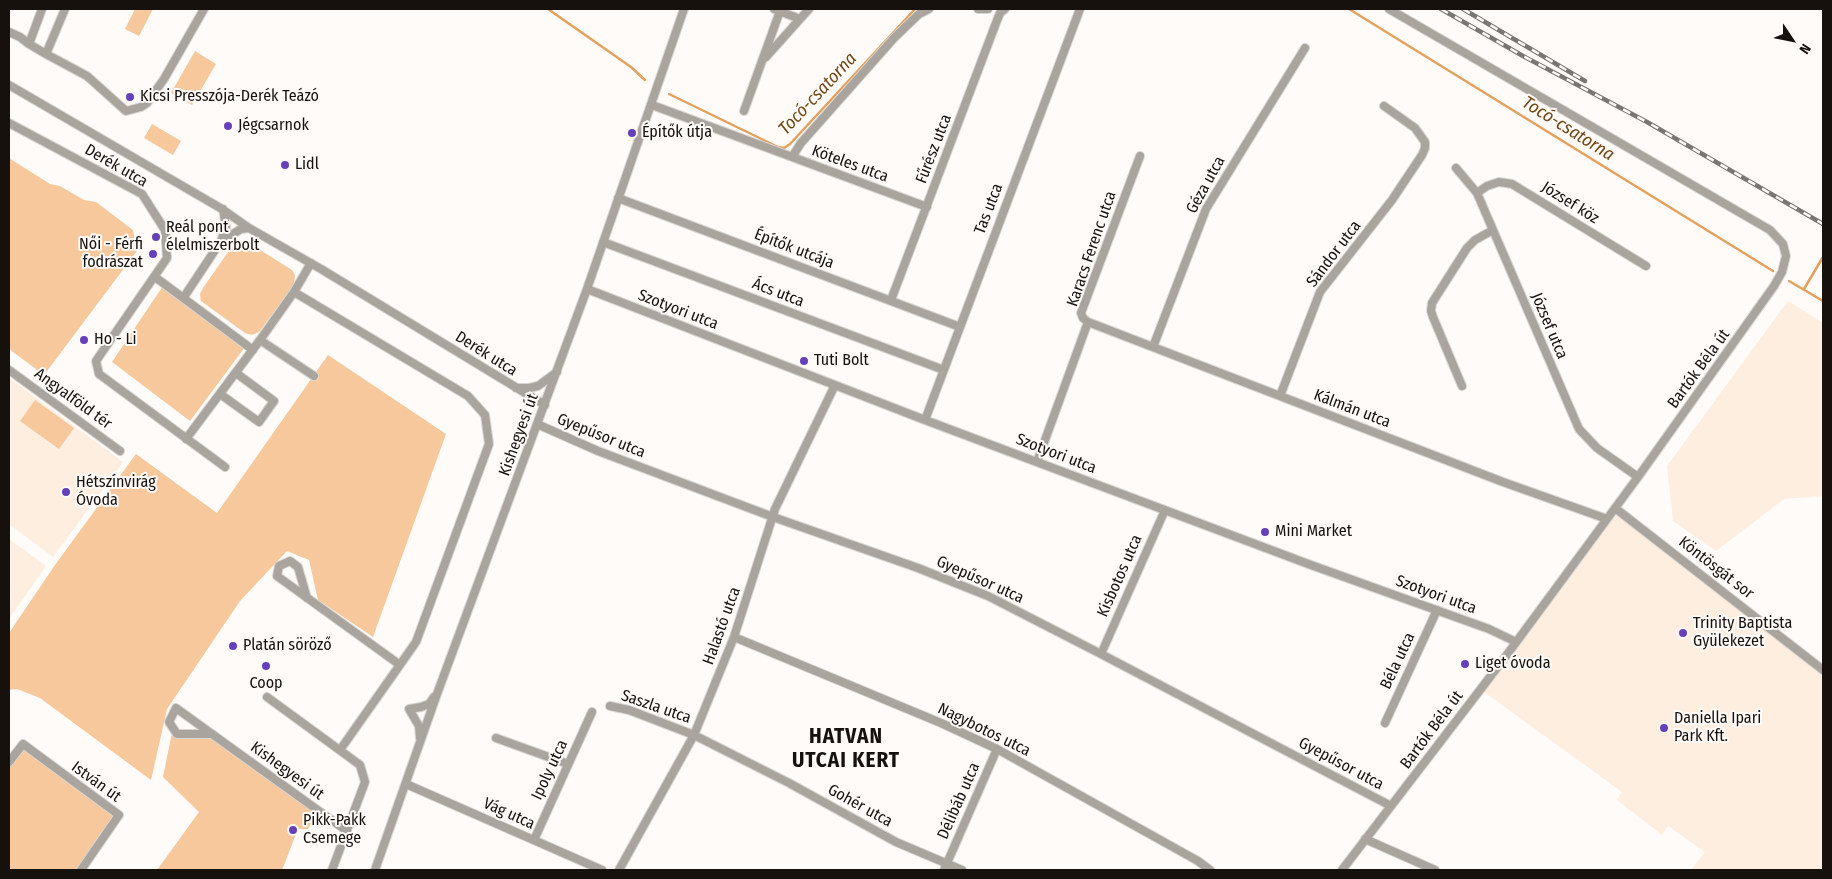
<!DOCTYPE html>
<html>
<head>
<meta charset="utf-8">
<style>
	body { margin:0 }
	#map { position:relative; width:1832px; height:879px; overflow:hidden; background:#fefbf8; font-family:"Fira Sans Condensed",sans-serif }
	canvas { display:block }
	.frame { position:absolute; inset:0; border:10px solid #16110d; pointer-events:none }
	.north { position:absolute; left:1767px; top:15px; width:50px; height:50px; -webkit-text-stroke:4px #fefbf8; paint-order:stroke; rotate:124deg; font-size:14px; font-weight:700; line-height:20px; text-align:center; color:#16110d }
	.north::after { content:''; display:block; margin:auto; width:18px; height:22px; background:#16110d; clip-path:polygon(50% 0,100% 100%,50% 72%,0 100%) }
</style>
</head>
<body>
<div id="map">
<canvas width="1832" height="879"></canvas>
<div class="frame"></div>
<div class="north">N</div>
</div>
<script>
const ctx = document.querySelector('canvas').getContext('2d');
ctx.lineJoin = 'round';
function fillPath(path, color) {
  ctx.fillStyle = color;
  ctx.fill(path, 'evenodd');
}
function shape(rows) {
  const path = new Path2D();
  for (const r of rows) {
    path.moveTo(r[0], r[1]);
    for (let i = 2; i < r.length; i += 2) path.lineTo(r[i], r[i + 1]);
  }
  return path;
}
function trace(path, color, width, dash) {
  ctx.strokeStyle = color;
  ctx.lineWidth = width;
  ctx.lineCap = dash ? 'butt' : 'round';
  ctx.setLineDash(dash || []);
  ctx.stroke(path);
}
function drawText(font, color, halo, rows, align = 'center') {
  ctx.font = font + ' "Fira Sans Condensed",sans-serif';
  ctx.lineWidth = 4;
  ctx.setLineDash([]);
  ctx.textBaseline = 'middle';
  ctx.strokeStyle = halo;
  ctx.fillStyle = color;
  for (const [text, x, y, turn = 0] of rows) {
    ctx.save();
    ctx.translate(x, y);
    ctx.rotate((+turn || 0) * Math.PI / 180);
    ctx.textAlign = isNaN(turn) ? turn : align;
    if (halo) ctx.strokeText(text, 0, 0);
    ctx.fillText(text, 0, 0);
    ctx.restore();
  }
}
const built = shape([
	[1788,301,1823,323,1823,496,1784,499,1716,551,1673,521,1667,466],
	[9,378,123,462,53,557,9,524],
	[1618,513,1823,673,1823,870,1691,870,1705,852,1668,826,1662,835,1617,800,1622,792,1484,692],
	[9,539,46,566,9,619]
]);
const green = shape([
	[135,9,153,9,139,36,125,29],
	[195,51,216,64,192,105,171,93],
	[152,124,181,141,173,155,144,138],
	[9,158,50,184,60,186,84,200,96,202,133,230,137,251,44,375,9,349],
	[241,240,249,243,292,270,295,275,294,285,259,332,252,335,245,333,201,301,200,294,203,288,235,242],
	[163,286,245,347,190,421,112,362],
	[328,355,446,434,373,637,318,600,309,560,287,551,240,601,167,709,151,780,40,698,17,689,9,690,9,633,55,565,136,454,217,513],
	[35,400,74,428,59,449,20,421],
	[173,728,177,734,212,734,319,811,308,829,298,829,282,870,157,870,199,812,163,777],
	[23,744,119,815,80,870,9,870,9,762]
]);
const stream = shape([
	[548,9,631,67,645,80],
	[1349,9,1773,271],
	[669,94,778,147,784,148,790,144,915,9],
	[1789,281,1823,301],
	[1804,289,1823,257]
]);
const minor = shape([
	[774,9,800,19,809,9],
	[978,9,988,9],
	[9,32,20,37,29,44,46,54,87,76,126,111,141,107,147,103,164,79,204,9],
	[29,44,42,9],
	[46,54,65,9],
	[766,57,800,19],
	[9,85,222,209,249,228,321,269,545,405],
	[652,105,927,207],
	[744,111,780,11],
	[9,123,142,194,165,230,167,258,96,361,99,374,225,467],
	[1140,156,1081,313,1083,318,1088,322,1503,482,1607,519],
	[792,157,801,143,894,38,919,14,929,9],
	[1456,168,1477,193,1579,429,1597,448,1638,477],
	[1477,193,1487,186,1499,182,1512,184,1646,266],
	[618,198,960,327],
	[223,240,241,229,249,228],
	[603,242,944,370],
	[155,277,253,350],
	[587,289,925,420,1311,565,1489,629,1516,642],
	[294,292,468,396,485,415,489,444,416,642,340,750],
	[184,297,221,241,226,227,223,209],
	[891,300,996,23,1000,13,1005,9],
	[260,340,314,376],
	[1153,347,1206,209,1305,48],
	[9,370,120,451],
	[1462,386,1433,317,1431,311,1432,303,1467,248,1475,240,1493,230],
	[516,388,529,388,538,386,557,372],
	[220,394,259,422,274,401,236,373],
	[1280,396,1320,292,1392,200,1422,155,1425,148,1425,142,1415,128,1384,106],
	[925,420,1080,9],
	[537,424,598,451,773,517,918,568,988,596,1101,654,1391,806],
	[186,439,260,340,294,292,311,263],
	[1037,462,1088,322],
	[1615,508,1823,670],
	[307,598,298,567,290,561,279,566,277,576,400,665],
	[734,637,941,723,997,749,1198,861,1210,870],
	[1101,654,1165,510],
	[267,697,360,765,365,782,332,870],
	[610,706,629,710,694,735,789,783,896,842,962,870],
	[1385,723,1437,610],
	[212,734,177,734,169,722,176,708,212,734,319,811,347,831],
	[420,738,419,726,409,709,421,707,429,704,434,697],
	[496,738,568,764],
	[9,762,23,744,119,815,81,870],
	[406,784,602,870],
	[1365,839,1435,870],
	[534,840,592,712],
	[375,870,437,694,587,289,684,9],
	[619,870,694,735,734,637,775,509,835,385],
	[944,870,997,749],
	[1342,870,1503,660,1638,477,1774,286,1782,272,1786,256,1783,244,1770,230,1389,9]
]);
const rail = shape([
	[1441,9,1523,56,1647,122,1823,224],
	[1463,9,1585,81]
]);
const markers = [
	[130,97,5,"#6540b9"],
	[228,126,5,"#6540b9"],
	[632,133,5,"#6540b9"],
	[285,165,5,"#6540b9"],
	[156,237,5,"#6540b9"],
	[153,254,5,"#6540b9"],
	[84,340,5,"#6540b9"],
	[804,361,5,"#6540b9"],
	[66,492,5,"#6540b9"],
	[1265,532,5,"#6540b9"],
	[1683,633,5,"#6540b9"],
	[233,646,5,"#6540b9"],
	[1465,664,5,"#6540b9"],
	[266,666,5,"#6540b9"],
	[1664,728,5,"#6540b9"],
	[293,830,5,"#6540b9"]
];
const poiNames = [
	["Kicsi Presszója-Derék Teázó",140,97],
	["Jégcsarnok",238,126],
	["Építők útja",642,133],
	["Lidl",295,165],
	["Reál pont",166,228],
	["élelmiszerbolt",166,246],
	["Női - Férfi",143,245,"right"],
	["fodrászat",143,263,"right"],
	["Ho - Li",94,340],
	["Tuti Bolt",814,361],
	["Hétszínvirág",76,483],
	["Óvoda",76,501],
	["Mini Market",1275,532],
	["Trinity Baptista",1693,624],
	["Gyülekezet",1693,642],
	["Platán söröző",243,646],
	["Liget óvoda",1475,664],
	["Coop",266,684,"center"],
	["Daniella Ipari",1674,719],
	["Park Kft.",1674,737],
	["Pikk-Pakk",303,821],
	["Csemege",303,839]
];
const streetNames = [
	["Fűrész utca",934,149,-69],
	["Köteles utca",850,164,20],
	["Derék utca",116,166,30],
	["Géza utca",1206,185,-61],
	["József köz",1570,203,32],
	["Tas utca",989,209,-69],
	["Építők utcája",794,249,21],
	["Karacs Ferenc utca",1092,249,-71],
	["Sándor utca",1334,254,-53],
	["Ács utca",778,293,21],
	["Szotyori utca",678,310,21],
	["József utca",1549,326,67],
	["Derék utca",486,354,32],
	["Bartók Béla út",1699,369,-54],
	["Angyalföld tér",73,399,36],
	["Kálmán utca",1352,409,21],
	["Kishegyesi út",519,435,-70],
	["Gyepűsor utca",601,436,22],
	["Szotyori utca",1056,454,21],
	["Köntösgát sor",1716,568,38],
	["Kisbotos utca",1120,576,-66],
	["Gyepűsor utca",980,580,24],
	["Szotyori utca",1436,595,20],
	["Halastó utca",722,626,-70],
	["Béla utca",1398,661,-65],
	["Saszla utca",656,707,19],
	["Nagybotos utca",984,730,26],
	["Bartók Béla út",1432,730,-53],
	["Gyepűsor utca",1341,764,28],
	["Ipoly utca",550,770,-65],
	["Kishegyesi út",287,771,36],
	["István út",96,782,36],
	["Délibáb utca",959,801,-66],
	["Gohér utca",860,806,29],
	["Vág utca",509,814,24]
];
const waterNames = [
	["Tocó-csatorna",818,94,-47],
	["Tocó-csatorna",1568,129,32]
];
const districtNames = [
	["HATVAN",846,737],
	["UTCAI KERT",846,761]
];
fillPath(built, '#feeedf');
fillPath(green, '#f6c89c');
trace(stream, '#e3a15d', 2.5);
trace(minor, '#d9d6d2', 10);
trace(minor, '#aaa49e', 8);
trace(rail, '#7a7672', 4.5);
trace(rail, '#fefbf8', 2.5, [8]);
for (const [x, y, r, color] of markers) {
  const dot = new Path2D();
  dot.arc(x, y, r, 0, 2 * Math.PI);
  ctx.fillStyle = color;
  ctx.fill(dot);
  trace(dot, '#fefbf8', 2);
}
drawText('16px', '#16110d', '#fefbf8', poiNames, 'left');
drawText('16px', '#16110d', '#fefbf8', streetNames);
drawText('italic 18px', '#724613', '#fefbf8', waterNames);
ctx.letterSpacing = '1px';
drawText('bold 21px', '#16110d', '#fefbf8', districtNames);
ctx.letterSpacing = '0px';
</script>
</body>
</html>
